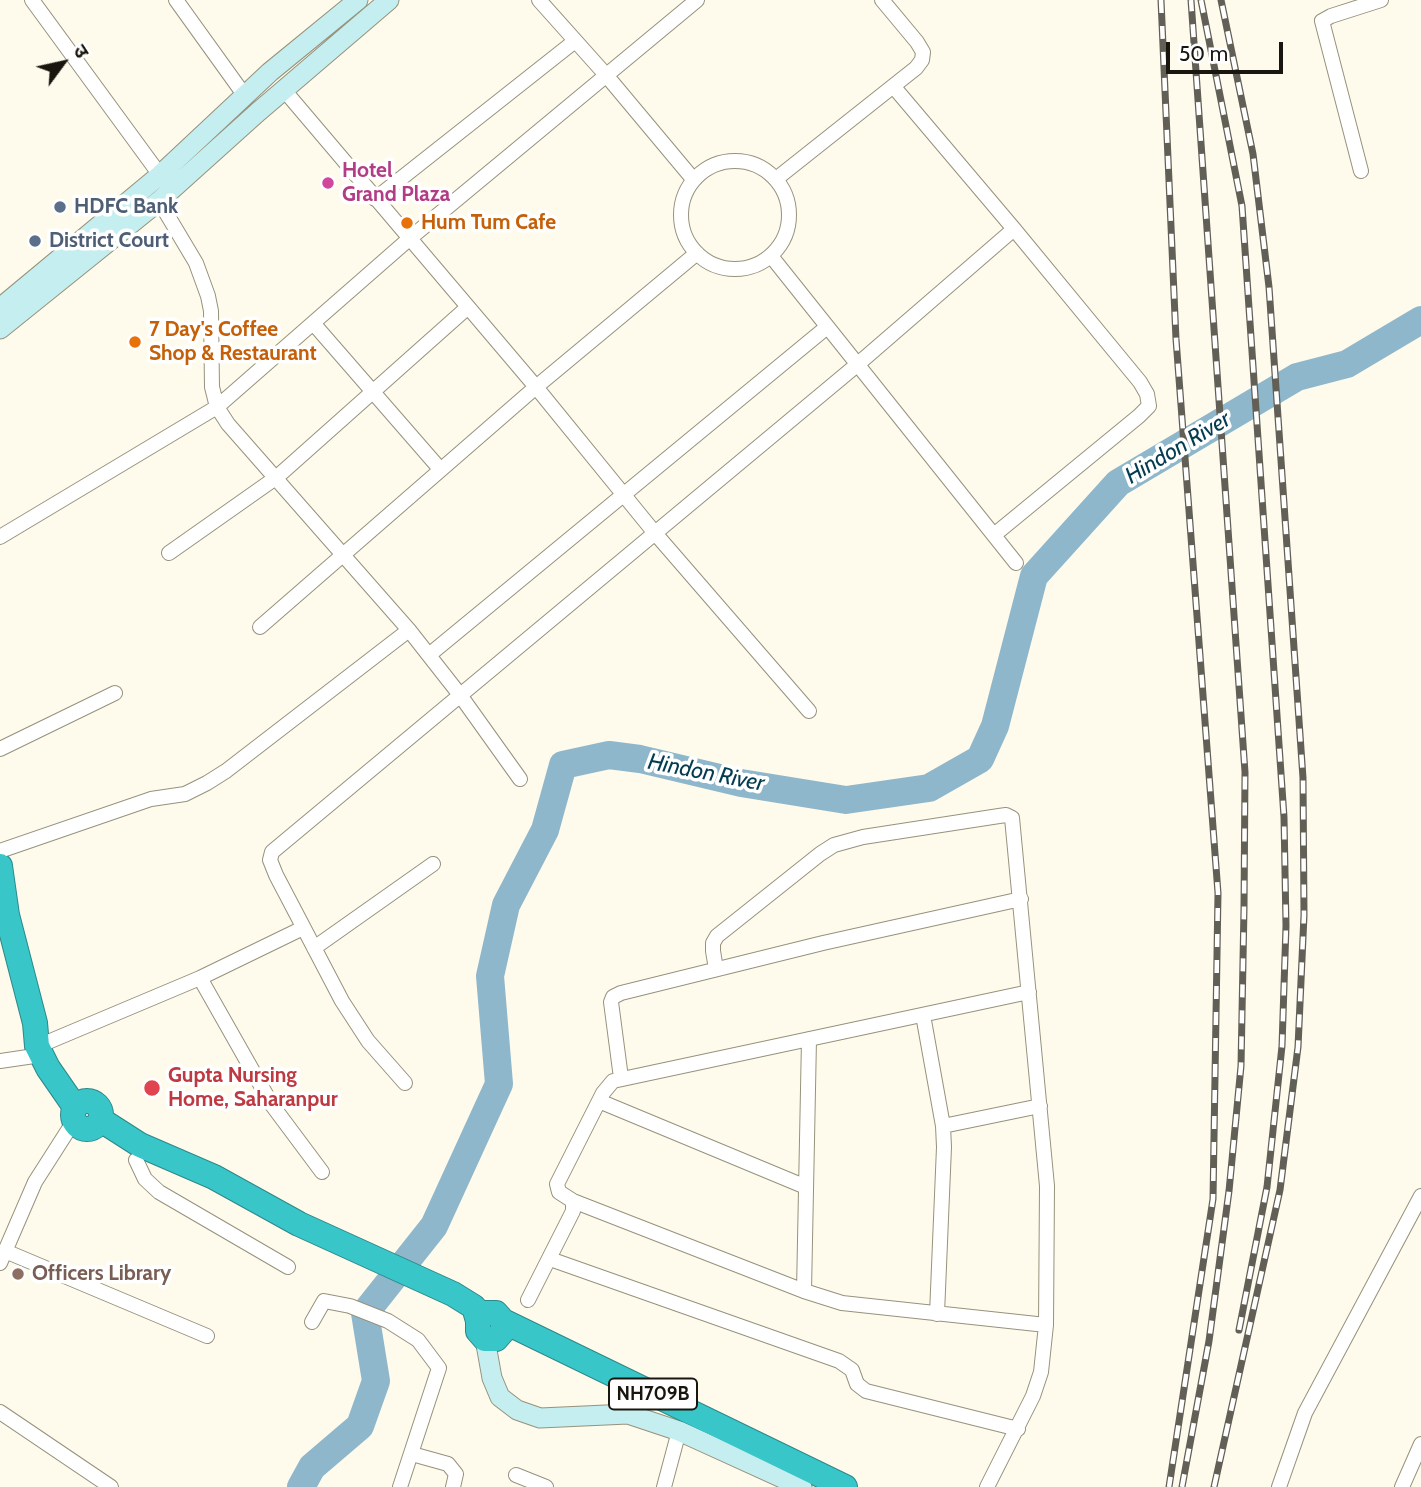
<!DOCTYPE html>
<html>
<head>
<meta charset="utf-8">
<style>
	body { margin:0 }
	#map { position:relative; width:1421px; height:1487px; overflow:hidden; background:#fefbed; font-family:Cabin,"Noto Sans Devanagari",sans-serif }
	canvas { display:block }
	.north { position:absolute; left:28px; top:28px; width:70px; height:70px; -webkit-text-stroke:5px #fff; paint-order:stroke; rotate:57deg; font-size:19px; font-weight:700; line-height:28px; text-align:center; color:#18160e }
	.north::after { content:''; display:block; margin:auto; width:24px; height:32px; background:#18160e; clip-path:polygon(50% 0,100% 100%,50% 72%,0 100%) }
	.scale { position:absolute; left:1166px; top:42px; width:117px; height:32px; box-sizing:border-box; border:4px solid #18160e; border-top:0; padding-left:9px; font-size:21px; line-height:24px; white-space:nowrap; color:#18160e; -webkit-text-stroke:5px #fff; paint-order:stroke }
</style>
</head>
<body>
<div id="map">
<canvas width="1421" height="1487"></canvas>
<div class="north">उ</div>
<div class="scale">50 m</div>
</div>
<script>
const ctx = document.querySelector('canvas').getContext('2d');
ctx.lineJoin = 'round';
function shape(rows) {
  const path = new Path2D();
  for (const r of rows) {
    if (r.length === 3) {
      path.moveTo(r[0] + r[2], r[1]);
      path.arc(r[0], r[1], r[2], 0, 2 * Math.PI);
      continue;
    }
    path.moveTo(r[0], r[1]);
    for (let i = 2; i < r.length; i += 2) path.lineTo(r[i], r[i + 1]);
  }
  return path;
}
function trace(path, color, width, dash) {
  ctx.strokeStyle = color;
  ctx.lineWidth = width;
  ctx.lineCap = dash ? 'butt' : 'round';
  ctx.setLineDash(dash || []);
  ctx.stroke(path);
}
function drawText(font, color, halo, rows, align = 'center') {
  ctx.font = font + ' Cabin,sans-serif';
  ctx.lineWidth = 7;
  ctx.setLineDash([]);
  ctx.textBaseline = 'middle';
  ctx.strokeStyle = halo;
  ctx.fillStyle = color;
  for (const [text, x, y, turn = 0] of rows) {
    ctx.save();
    ctx.translate(x, y);
    ctx.rotate((+turn || 0) * Math.PI / 180);
    ctx.textAlign = isNaN(turn) ? turn : align;
    if (halo) ctx.strokeText(text, 0, 0);
    ctx.fillText(text, 0, 0);
    ctx.restore();
  }
}
const river = shape([
	[301,1487,312,1467,360,1426,376,1381,365,1313,434,1226,499,1084,490,976,506,905,545,830,563,765,609,755,640,759,741,783,846,800,929,788,980,759,995,726,1034,576,1118,483,1297,377,1347,364,1421,320]
]);
const street = shape([
	[32,0,160,175],
	[176,0,245,96],
	[539,0,606,75,693,179],
	[893,86,1014,229,1140,382,1147,394,1149,406,1139,416,994,535],
	[284,90,536,387,654,532,809,711],
	[735,215,54],
	[1361,171,1322,21,1331,16,1381,0],
	[776,179,916,68,922,60,923,52,917,42,882,0],
	[375,199,575,41],
	[159,201,196,263,208,296,211,311,212,387,217,407,228,424,409,630,460,695,520,779],
	[771,256,1016,563],
	[313,323,440,469],
	[0,537,217,407,409,239,697,0],
	[169,553,277,477,468,307],
	[260,627,536,387,697,253],
	[429,655,827,327],
	[0,749,115,693],
	[0,851,151,799,185,794,207,783,226,771,409,630],
	[314,948,433,864],
	[716,969,713,951,713,943,717,936,820,854,834,845,863,837,999,816,1006,815,1012,818,1047,1186,1046,1325,1041,1372,1033,1396,987,1487],
	[200,978,272,1105,322,1172],
	[923,1015,943,1126,944,1147,937,1314],
	[48,1042,200,978,303,928],
	[0,1061,41,1055],
	[621,1078,611,1002,613,997,621,993,823,943,1021,899],
	[405,1083,368,1041,342,1001,276,875,270,860,272,852,858,364,1014,229],
	[599,1101,806,1187],
	[943,1126,1040,1106],
	[136,1160,145,1179,159,1192,288,1267],
	[573,1201,804,1291,842,1303,1046,1325],
	[5,1251,207,1336],
	[550,1259,839,1361,852,1370,857,1384,866,1391,1018,1429],
	[0,1263,35,1182,74,1121],
	[804,1291,809,1039],
	[528,1300,573,1211,573,1201,559,1192,557,1184,603,1093,613,1081,1029,992],
	[312,1322,324,1301,350,1306,388,1321,418,1340,439,1368,400,1487],
	[0,1412,111,1487],
	[412,1454,448,1464,456,1474,453,1487],
	[516,1475,546,1487],
	[664,1487,679,1431],
	[1279,1487,1305,1413,1421,1196],
	[1402,1487,1421,1444]
]);
const secondary = shape([
	[0,308,160,175,270,72,358,0],
	[0,329,159,201,258,112,389,0],
	[485,1339,492,1378,500,1397,517,1410,540,1418,628,1414,679,1431,802,1487]
]);
const highway = shape([
	[0,866,7,915,35,1023,37,1046,48,1068,75,1107],
	[87,1115,14],
	[101,1120,140,1145,214,1177,299,1224,453,1294,474,1307,478,1321,478,1331,485,1339,496,1339,503,1331,503,1321,496,1313,485,1313,478,1321],
	[503,1321,845,1487]
]);
const rail = shape([
	[1161,0,1176,339,1218,893,1213,1199,1169,1487],
	[1201,0,1242,206,1284,817,1286,926,1282,1046,1267,1187,1239,1330],
	[1182,1487,1209,1341,1229,1191,1241,1066,1244,908,1245,772,1191,0],
	[1214,1487,1280,1190,1298,1047,1304,915,1303,778,1269,287,1253,154,1221,0]
]);
const markers = [
	[328,183,7,"#d1479c"],
	[60,207,7,"#5c6f8a"],
	[407,223,7,"#e8710a"],
	[35,241,7,"#5c6f8a"],
	[135,342,7,"#e8710a"],
	[152,1088,9,"#e0444e"],
	[18,1274,7,"#8d6e63"]
];
const shields = [
	[653,1394,88]
];
const shieldNames = [
	["NH709B",653,1394]
];
const hotelNames = [
	["Hotel",342,171],
	["Grand Plaza",342,195]
];
const serviceNames = [
	["HDFC Bank",74,207],
	["District Court",49,241]
];
const foodNames = [
	["Hum Tum Cafe",421,223],
	["7 Day's Coffee",149,330],
	["Shop & Restaurant",149,354]
];
const healthNames = [
	["Gupta Nursing",168,1076],
	["Home, Saharanpur",168,1100]
];
const educationNames = [
	["Officers Library",32,1274]
];
const waterNames = [
	["Hindon River",1178,448,-31],
	["Hindon River",706,773,11]
];
trace(river, '#8fb7cb', 28);
trace(street, '#96927c', 16);
trace(secondary, '#96927c', 21);
trace(highway, '#2d8888', 26);
trace(street, '#fff', 14);
trace(secondary, '#c4eeef', 19);
trace(highway, '#39c6c9', 24);
trace(rail, '#626056', 7);
trace(rail, '#fff', 4.5, [13]);
for (const [x, y, r, color] of markers) {
  const dot = new Path2D();
  dot.arc(x, y, r, 0, 2 * Math.PI);
  ctx.fillStyle = color;
  ctx.fill(dot);
  trace(dot, '#fff', 2.5);
}
for (const [x, y, w] of shields) {
  const box = new Path2D();
  box.roundRect(x - w / 2, y - 15.5, w, 31, 5);
  ctx.fillStyle = '#fff';
  ctx.fill(box);
  trace(box, '#18160e', 2);
}
drawText('bold 19px', '#18160e', null, shieldNames);
drawText('bold 21px', '#b23c85', '#fff', hotelNames, 'left');
drawText('bold 21px', '#4e5e75', '#fff', serviceNames, 'left');
drawText('bold 21px', '#c56008', '#fff', foodNames, 'left');
drawText('bold 21px', '#be3a42', '#fff', healthNames, 'left');
drawText('bold 21px', '#785e54', '#fff', educationNames, 'left');
drawText('italic 23px', '#033c51', '#fff', waterNames);
</script>
</body>
</html>
